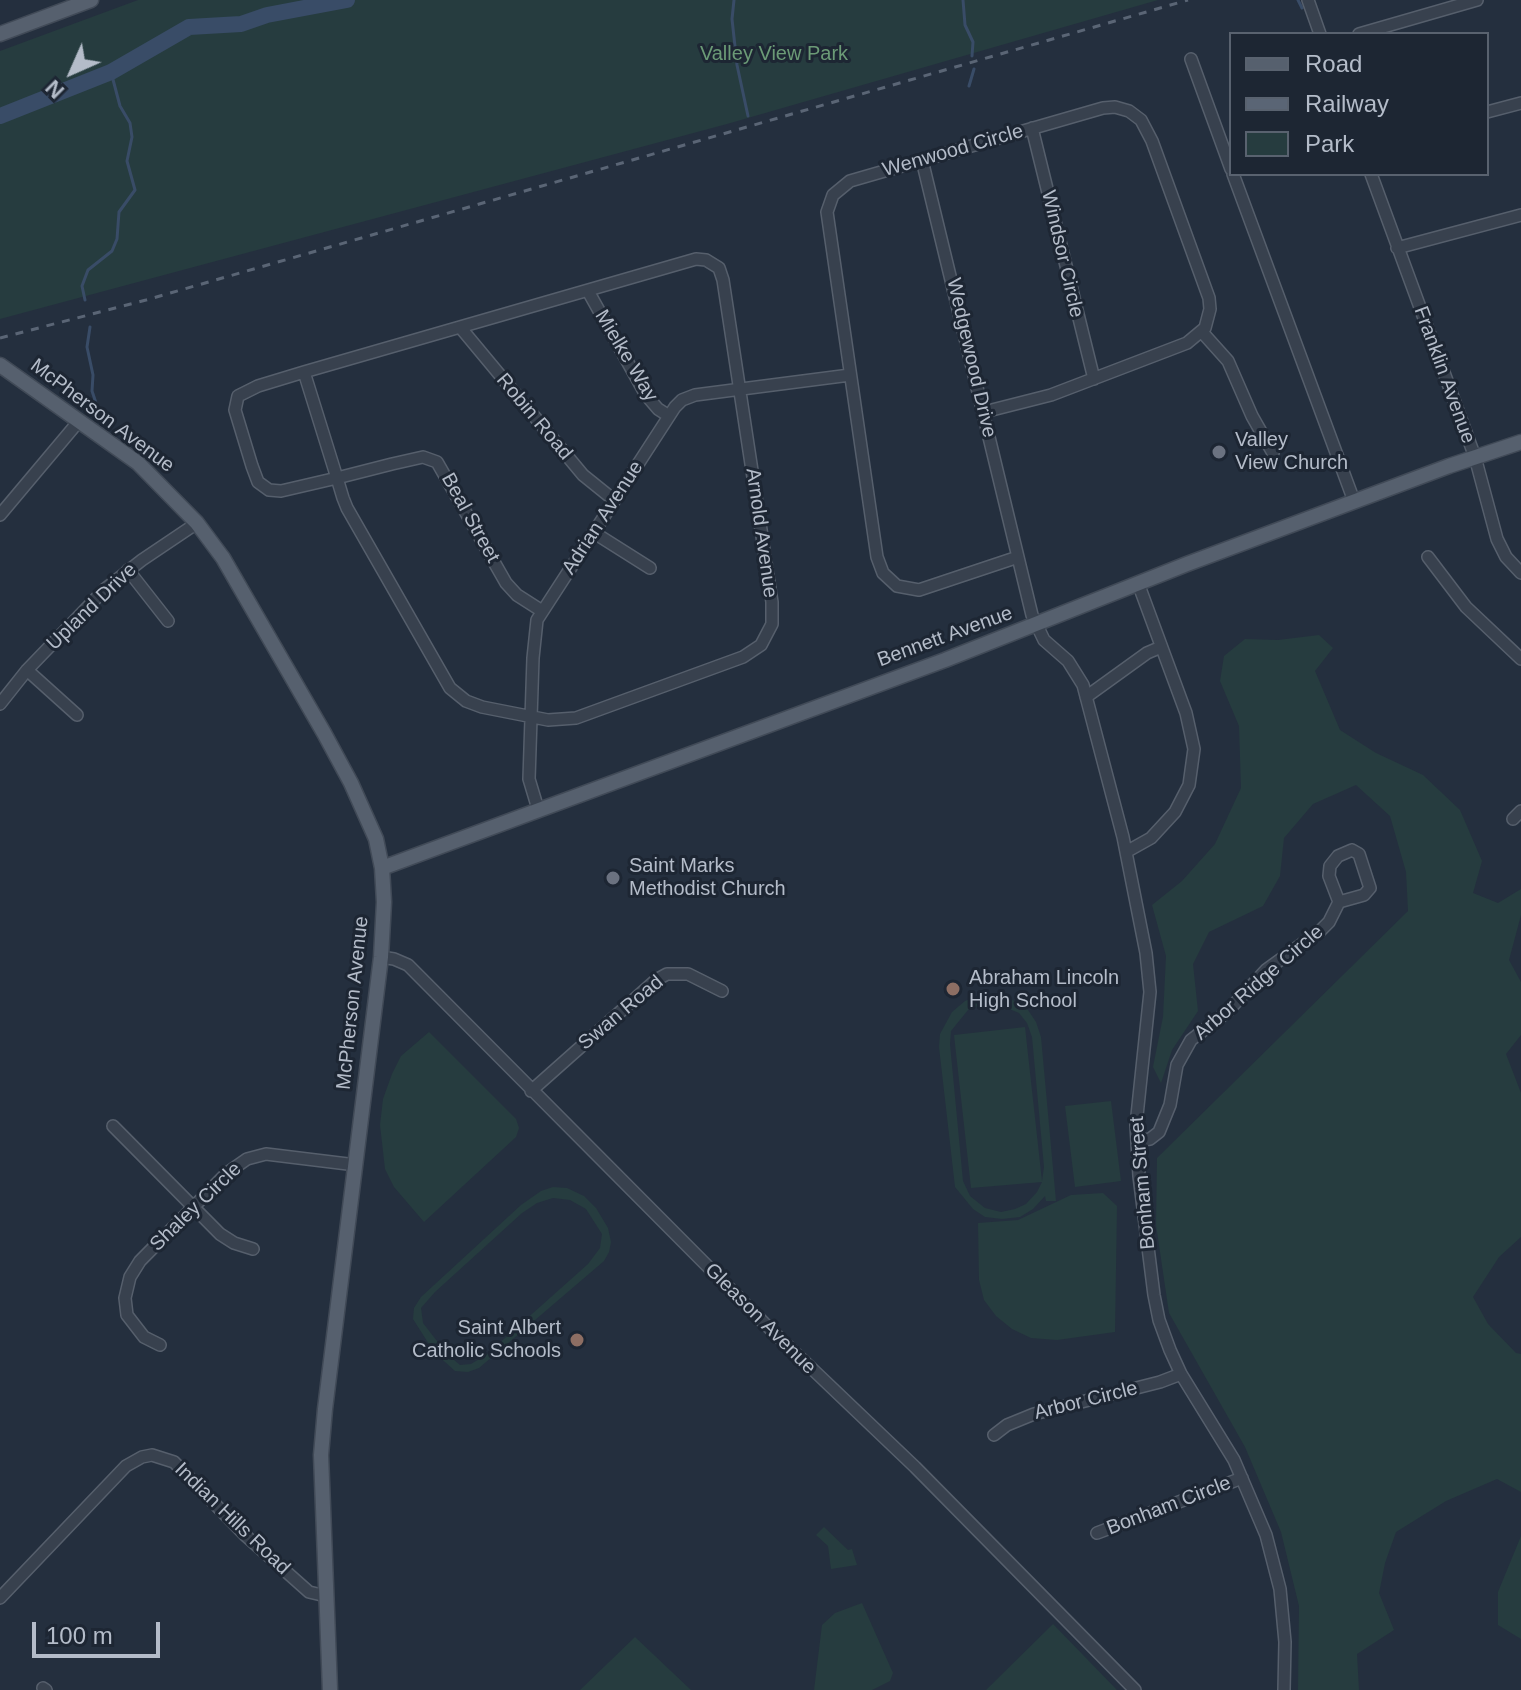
<!DOCTYPE html>
<html>
<head>
<meta charset="utf-8">
<style>
	body { margin:0 }
	#map { position:relative; width:1521px; height:1690px; overflow:hidden; background:#242f3e; font-family:Arial,sans-serif }
	canvas { display:block }
	.legend { position:absolute; left:1229px; top:32px; width:260px; height:144px; box-sizing:border-box; background:#1d2633; border:2px solid #59626f; margin:0; padding:10px 14px; list-style:none; font-size:24px; color:#b4bcc9 }
	.legend li { display:flex; align-items:center; gap:16px; height:40px }
	.legend b { width:40px; border:2px solid #59626f }
	.north { position:absolute; left:32px; top:32px; width:80px; height:80px; -webkit-text-stroke:6px #1d2633; paint-order:stroke; rotate:225deg; font-size:22px; font-weight:700; line-height:32px; text-align:center; color:#b4bcc9 }
	.north::after { content:''; display:block; margin:auto; width:28px; height:36px; background:#b4bcc9; clip-path:polygon(50% 0,100% 100%,50% 72%,0 100%) }
	.scale { position:absolute; left:32px; top:1622px; width:128px; height:36px; box-sizing:border-box; border:4px solid #b4bcc9; border-top:0; padding-left:10px; font-size:24px; line-height:28px; white-space:nowrap; color:#b4bcc9; -webkit-text-stroke:6px #1d2633; paint-order:stroke }
</style>
</head>
<body>
<div id="map">
<canvas width="1521" height="1690"></canvas>
<ul class="legend">
<li><b style="height:10px;background:#56606e"></b>Road</li>
<li><b style="height:10px;background:#5a6575"></b>Railway</li>
<li><b style="height:22px;background:#263c3f"></b>Park</li>
</ul>
<div class="north">N</div>
<div class="scale">100 m</div>
</div>
<script>
const ctx = document.querySelector('canvas').getContext('2d');
ctx.lineJoin = 'round';
function fillPath(path, color) {
  ctx.fillStyle = color;
  ctx.fill(path, 'evenodd');
}
function shape(rows) {
  const path = new Path2D();
  for (const r of rows) {
    path.moveTo(r[0], r[1]);
    for (let i = 2; i < r.length; i += 2) path.lineTo(r[i], r[i + 1]);
  }
  return path;
}
function trace(path, color, width, dash) {
  ctx.strokeStyle = color;
  ctx.lineWidth = width;
  ctx.lineCap = dash ? 'butt' : 'round';
  ctx.setLineDash(dash || []);
  ctx.stroke(path);
}
function drawText(font, color, halo, rows, align = 'center') {
  ctx.font = font + ' Arial,sans-serif';
  ctx.lineWidth = 6;
  ctx.setLineDash([]);
  ctx.textBaseline = 'middle';
  ctx.strokeStyle = halo;
  ctx.fillStyle = color;
  for (const [text, x, y, turn = 0] of rows) {
    ctx.save();
    ctx.translate(x, y);
    ctx.rotate((+turn || 0) * Math.PI / 180);
    ctx.textAlign = isNaN(turn) ? turn : align;
    if (halo) ctx.strokeText(text, 0, 0);
    ctx.fillText(text, 0, 0);
    ctx.restore();
  }
}
const green = shape([
	[138,0,1158,0,727,124,0,319,0,51],
	[1319,635,1333,648,1315,671,1340,730,1376,753,1423,775,1460,810,1482,861,1473,893,1498,903,1521,889,1521,915,1509,960,1521,982,1521,1035,1506,1054,1521,1093,1521,1237,1499,1257,1473,1297,1488,1324,1516,1353,1521,1354,1521,1492,1497,1479,1446,1501,1396,1532,1385,1563,1379,1593,1394,1630,1357,1654,1359,1690,1298,1690,1299,1606,1281,1532,1245,1447,1169,1313,1156,1225,1157,1158,1408,911,1406,872,1390,816,1356,785,1313,804,1284,838,1280,876,1263,906,1209,932,1193,964,1198,1011,1172,1050,1161,1083,1153,1067,1163,1017,1166,956,1152,905,1182,881,1215,844,1241,788,1239,726,1220,681,1224,656,1245,639,1278,640],
	[981,994,999,995,1015,1001,1028,1010,1036,1022,1041,1037,1056,1201,1046,1201,1045,1196,1033,1209,1020,1217,1002,1219,985,1217,973,1209,955,1187,939,1047,940,1034,952,1012,965,1001],
	[995,1003,1019,1013,1027,1023,1032,1037,1044,1167,1042,1181,1025,1027,954,1035,971,1188,1042,1182,1037,1192,1026,1204,1015,1209,1001,1212,985,1208,970,1196,963,1181,950,1044,951,1031,968,1010,983,1004],
	[429,1032,516,1119,519,1128,516,1137,424,1222,394,1187,385,1169,380,1125,383,1099,392,1074,401,1056],
	[1111,1101,1121,1181,1075,1187,1065,1106],
	[553,1187,567,1188,584,1196,596,1208,608,1228,611,1242,609,1252,604,1261,479,1368,468,1372,455,1371,434,1352,413,1319,414,1308,421,1297,521,1205,541,1191],
	[553,1198,570,1200,586,1209,602,1234,600,1248,588,1264,486,1355,471,1364,460,1365,447,1354,423,1323,421,1308,435,1292,522,1213,537,1203],
	[1103,1193,1117,1206,1115,1332,1057,1340,1031,1338,1012,1329,996,1316,984,1300,979,1280,978,1223,1018,1220,1071,1195],
	[824,1527,848,1550,852,1549,857,1565,831,1569,828,1546,816,1535],
	[1521,1536,1521,1639,1498,1625,1498,1592],
	[862,1603,893,1673,890,1681,872,1690,814,1690,822,1625,835,1613],
	[1053,1624,1117,1690,986,1690],
	[635,1637,691,1690,580,1690]
]);
const stream = shape([
	[734,0,732,19,737,65,748,116],
	[963,0,965,25,973,42,972,56],
	[1298,0,1302,8],
	[969,86,974,69],
	[85,300,82,286,88,270,112,251,117,239,119,212,135,190,127,161,132,137,130,123,120,106,111,72],
	[90,327,87,347,93,375,92,391,97,406]
]);
const river = shape([
	[0,116,111,72,189,27,241,24,267,15,347,0]
]);
const minor = shape([
	[1308,0,1320,34],
	[1359,34,1477,0],
	[1191,59,1231,169],
	[1487,112,1521,103],
	[1032,128,1094,379],
	[922,160,1032,615,1044,640,1068,661,1083,685,1123,837,1146,953,1150,992,1136,1125,1139,1176,1154,1295,1159,1320,1170,1350,1181,1374,1234,1460,1266,1535,1280,1589,1285,1642,1284,1690],
	[1233,174,1354,501],
	[1371,174,1475,457,1497,539,1506,557,1521,573],
	[1397,248,1521,215],
	[588,291,646,395,658,409,669,416],
	[460,327,583,475,614,500],
	[1202,332,1228,361,1252,416,1273,453],
	[304,372,337,478,343,498,347,508,450,688,466,701,482,707,548,720,576,718,743,657,761,645,772,624,772,602,723,280,719,268,706,260,696,259,460,327,304,372,258,386,238,396,235,410,252,466,258,482,269,490,281,491,337,478,392,464,423,457,437,462,506,583,517,595,542,611],
	[984,412,1051,395,1187,343,1205,328,1210,309,1209,298,1152,141,1141,120,1129,111,1115,107,1103,108,850,181,833,195,827,212,877,557,883,573,897,586,919,590,1018,557],
	[0,515,79,421],
	[593,532,650,568],
	[1428,557,1466,607,1521,659],
	[128,570,168,621],
	[27,670,77,715],
	[1086,697,1147,653,1161,647],
	[0,704,27,670,105,589,142,560,197,523],
	[538,809,529,779,533,658,537,620,675,407,682,400,695,395,850,375],
	[1513,819,1521,811],
	[1352,850,1359,854,1370,888,1364,895,1339,902,1329,876,1330,866,1338,856,1352,850],
	[1126,852,1151,838,1175,812,1189,785,1194,749,1186,713,1138,583],
	[381,957,394,959,408,965,764,1323,915,1467,1135,1690],
	[531,1091,656,980,667,974,688,974,722,991],
	[113,1126,220,1234,234,1243,253,1249],
	[1137,1141,1150,1139,1159,1132,1170,1105,1177,1065,1191,1040,1227,1012,1266,970,1320,931,1329,922,1339,902],
	[160,1345,144,1337,127,1315,125,1298,130,1277,140,1261,227,1173,247,1159,266,1154,356,1165],
	[994,1435,1007,1425,1034,1414,1160,1382,1181,1374],
	[1097,1533,1242,1478],
	[0,1598,126,1466,142,1457,152,1455,174,1462,246,1536,309,1592,326,1596],
	[43,1688,46,1690]
]);
const major = shape([
	[0,34,91,0],
	[0,365,138,463,197,523,223,558,324,733,351,783,376,839,382,868,384,902,381,957,325,1409,321,1455,330,1690],
	[382,868,945,660,1187,564,1449,466,1521,442]
]);
const rail = shape([
	[0,338,146,300,1188,0]
]);
const markers = [
	[1219,452,8,"#6b7280"],
	[613,878,8,"#6b7280"],
	[953,989,8,"#8d6e63"],
	[577,1340,8,"#8d6e63"]
];
const parkNames = [
	["Valley View Park",774,54]
];
const streetNames = [
	["Wenwood Circle",953,151,-16],
	["Windsor Circle",1062,254,77],
	["Mielke Way",626,356,59],
	["Wedgewood Drive",971,358,77],
	["Franklin Avenue",1444,375,70],
	["McPherson Avenue",102,416,37],
	["Robin Road",534,417,50],
	["Beal Street",470,518,61],
	["Adrian Avenue",603,518,-57],
	["Arnold Avenue",761,533,82],
	["Upland Drive",92,607,-44],
	["Bennett Avenue",945,637,-20],
	["Arbor Ridge Circle",1259,983,-41],
	["McPherson Avenue",353,1003,-84],
	["Swan Road",621,1013,-40],
	["Bonham Street",1143,1183,-95],
	["Shaley Circle",196,1207,-44],
	["Gleason Avenue",760,1319,45],
	["Arbor Circle",1086,1401,-14],
	["Bonham Circle",1169,1506,-21],
	["Indian Hills Road",232,1519,44]
];
const poiNames = [
	["Valley",1235,440],
	["View Church",1235,463],
	["Saint Marks",629,866],
	["Methodist Church",629,889],
	["Abraham Lincoln",969,978],
	["High School",969,1001],
	["Saint Albert",561,1328,"right"],
	["Catholic Schools",561,1351,"right"]
];
fillPath(green, '#263c3f');
trace(stream, '#394c67', 3);
trace(river, '#394c67', 16);
trace(minor, '#565f6c', 14);
trace(major, '#414a57', 17);
trace(minor, '#38414e', 11);
trace(major, '#56606e', 14);
trace(rail, '#5a6575', 3, [8, 8]);
for (const [x, y, r, color] of markers) {
  const dot = new Path2D();
  dot.arc(x, y, r, 0, 2 * Math.PI);
  ctx.fillStyle = color;
  ctx.fill(dot);
  trace(dot, '#1d2633', 3);
}
drawText('20px', '#6b9a76', '#1d2633', parkNames);
drawText('20px', '#b4bcc9', '#1d2633', streetNames);
drawText('20px', '#b4bcc9', '#1d2633', poiNames, 'left');
</script>
</body>
</html>
